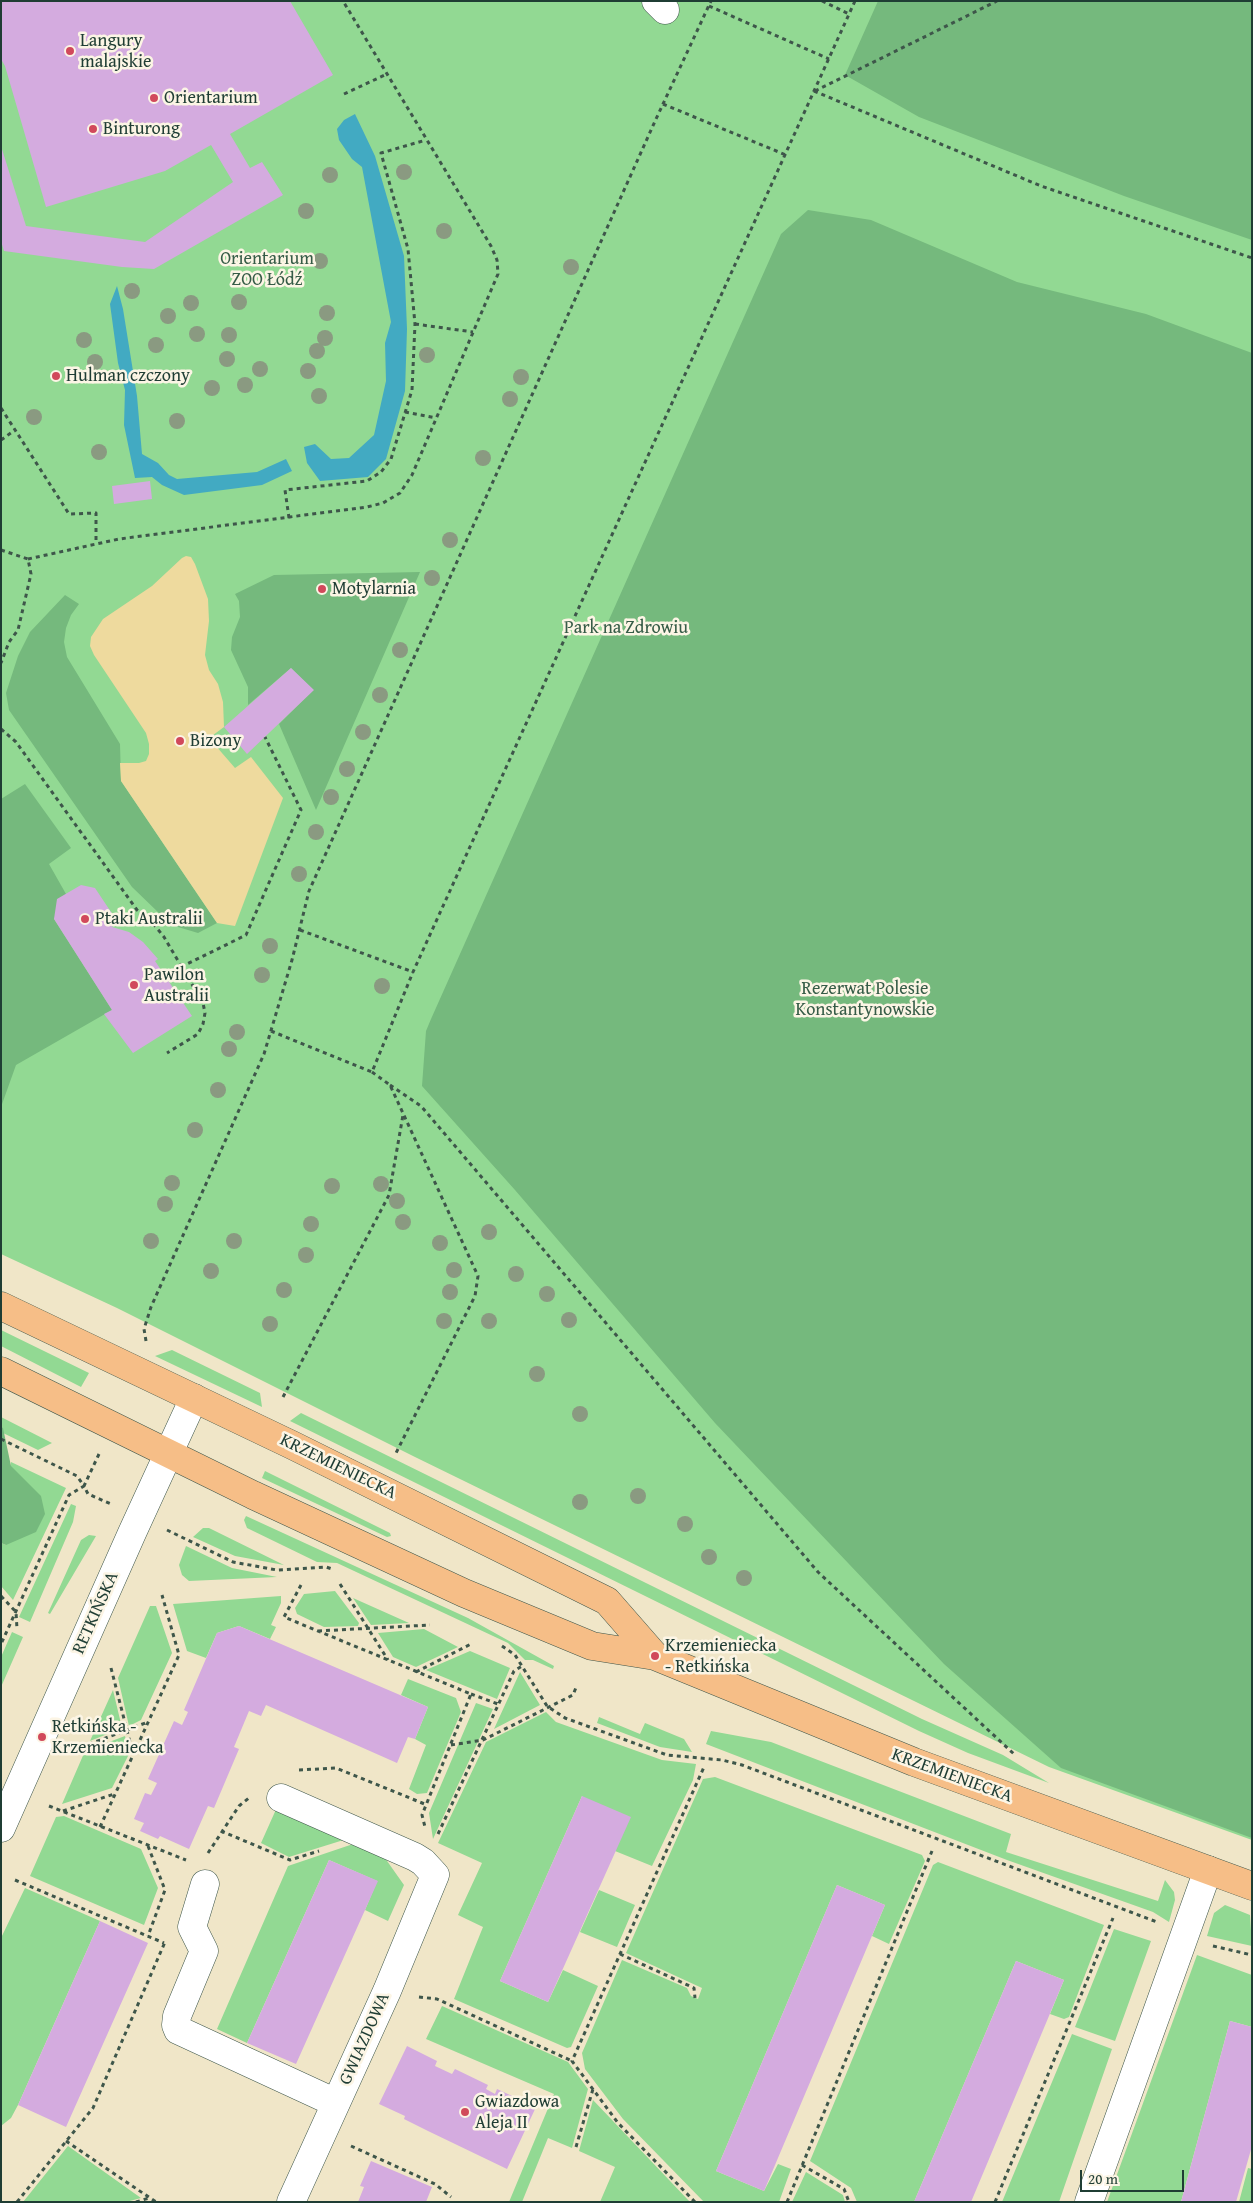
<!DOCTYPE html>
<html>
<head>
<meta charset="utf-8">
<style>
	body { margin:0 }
	#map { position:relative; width:1253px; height:2203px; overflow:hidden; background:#f0e6c8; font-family:"Gentium Book Plus",serif }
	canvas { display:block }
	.frame { position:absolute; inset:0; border:2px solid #1f3d34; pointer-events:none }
	.scale { position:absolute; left:1080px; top:2170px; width:104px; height:22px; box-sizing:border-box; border:2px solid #1f3d34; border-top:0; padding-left:6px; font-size:15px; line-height:18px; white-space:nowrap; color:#1f3d34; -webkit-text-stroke:4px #fcf5e5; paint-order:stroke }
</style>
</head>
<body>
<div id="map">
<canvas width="1253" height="2203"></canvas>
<div class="frame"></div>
<div class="scale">20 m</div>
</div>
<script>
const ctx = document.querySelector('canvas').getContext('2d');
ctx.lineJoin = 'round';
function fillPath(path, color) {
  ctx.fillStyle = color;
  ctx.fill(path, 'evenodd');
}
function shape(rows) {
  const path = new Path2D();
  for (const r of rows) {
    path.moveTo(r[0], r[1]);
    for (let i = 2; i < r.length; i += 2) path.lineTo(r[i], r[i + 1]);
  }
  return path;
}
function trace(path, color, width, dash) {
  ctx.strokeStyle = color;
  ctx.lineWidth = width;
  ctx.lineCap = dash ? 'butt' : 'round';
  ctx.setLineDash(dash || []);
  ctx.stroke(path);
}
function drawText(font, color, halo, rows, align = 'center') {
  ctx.font = font + ' "Gentium Book Plus",serif';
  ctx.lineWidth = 5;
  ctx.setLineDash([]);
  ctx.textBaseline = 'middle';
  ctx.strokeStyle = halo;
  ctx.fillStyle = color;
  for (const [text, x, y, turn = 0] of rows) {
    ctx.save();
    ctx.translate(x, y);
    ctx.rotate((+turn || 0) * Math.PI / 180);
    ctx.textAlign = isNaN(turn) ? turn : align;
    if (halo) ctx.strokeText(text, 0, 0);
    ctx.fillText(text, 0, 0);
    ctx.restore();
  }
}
const green = shape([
	[1,1,1252,1,1252,1840,1049,1767,415,1457,117,1308,1,1254],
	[1,1330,89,1373,81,1387,1,1346],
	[172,1350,260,1393,262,1407,155,1356],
	[301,1413,922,1719,1003,1755,1049,1783,968,1753,919,1731,290,1421],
	[1,1417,52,1443,38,1450,1,1432],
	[11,1462,66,1488,13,1600,1,1586,1,1543,6,1545],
	[265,1471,390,1533,391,1536,387,1537,262,1478],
	[71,1504,76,1506,73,1522,30,1622,19,1617],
	[246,1516,468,1618,554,1666,553,1669,533,1660,525,1660,508,1643,337,1563,317,1562,247,1528,244,1520],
	[203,1528,209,1528,284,1565,235,1556,193,1537],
	[89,1535,96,1536,50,1614,48,1613,81,1540],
	[186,1546,232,1568,277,1577,189,1581,182,1575,179,1565],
	[335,1591,359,1623,358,1626,324,1627,297,1614,295,1608,304,1594],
	[281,1596,281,1603,271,1625,276,1627,270,1639,239,1626,217,1633,206,1658,187,1651,173,1604],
	[353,1598,409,1623,371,1625],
	[150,1606,156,1606,172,1653,141,1720,129,1726,118,1678],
	[424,1629,458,1647,416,1667,393,1657,378,1633],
	[12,1632,23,1637,1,1687,1,1657],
	[470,1651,510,1668,497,1699,426,1670],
	[520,1672,540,1705,494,1729],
	[408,1679,456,1698,461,1712,427,1793,417,1794,409,1789,426,1745,415,1739,428,1707,401,1695],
	[113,1690,122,1728,90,1741],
	[476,1703,493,1709,433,1839,429,1813],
	[546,1712,556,1722,662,1760,696,1764,693,1780,652,1866,615,1851,582,1796,500,1981,548,2002,563,1970,598,1986,571,2047,567,2048,454,1999,483,1927,458,1915,482,1863,438,1843,486,1742],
	[599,1717,640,1734,645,1723,684,1739,692,1752,660,1747,597,1723],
	[711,1731,771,1742,1011,1834,1006,1852,1158,1901,1165,1880,1174,1892,1175,1900,1169,1922,1153,1912,1007,1860,706,1744],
	[125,1736,129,1754,112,1788,62,1804,85,1751],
	[715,1777,922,1855,925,1861,889,1944,872,1936,885,1905,837,1885,716,2171,764,2191,778,2164,791,2169,779,2202,704,2202,623,2119,585,2069,582,2053,622,1960,687,1988,691,1996,698,1999,702,1988,626,1953,703,1779],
	[278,1805,350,1838,289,1857,261,1843],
	[64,1816,141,1849,158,1888,144,1925,30,1876,56,1817],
	[359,1842,380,1851,404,1885,388,1921,365,1910,377,1881,329,1860,247,2043,217,2029,288,1866],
	[938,1862,1104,1925,1069,2017,1064,2019,1050,2014,1064,1980,1016,1961,914,2202,857,2202,851,2188,810,2161,933,1865],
	[25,1888,100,1921,18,2105,11,2118,1,2126,1,1938],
	[599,1890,635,1905,617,1947,580,1932],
	[1225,1905,1250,1915,1252,1946,1207,1936,1214,1913],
	[1114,1929,1151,1941,1115,2041,1075,2027],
	[1197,1955,1252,1975,1252,2027,1230,2021,1181,2202,1107,2202],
	[442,2006,568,2062,588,2089,572,2148,548,2138,522,2202,509,2202,554,2094,426,2039],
	[1072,2034,1112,2049,1059,2202,1002,2202],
	[593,2100,690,2202,600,2202,615,2167,579,2151],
	[68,2146,141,2198,126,2202,23,2202],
	[1248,2168,1252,2169,1252,2202,1239,2202],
	[806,2172,843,2195,845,2202,792,2202]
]);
const forest = shape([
	[878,1,1252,1,1252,240,1124,196,919,117,845,75],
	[808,210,871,220,1017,282,1146,314,1252,353,1252,1838,1061,1768,944,1664,715,1423,515,1190,422,1086,426,1031,431,1019,781,234],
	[420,572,316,810,279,724,313,690,291,668,248,705,248,687,231,650,232,637,240,617,239,601,235,594,274,575],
	[65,595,79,604,71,615,66,628,64,642,67,657,120,744,121,781,217,923,198,933,178,927,160,914,132,887,9,710,6,693,18,656,30,632],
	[25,784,71,848,49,864,66,894,54,919,112,1010,16,1065,1,1107,1,799],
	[1,1427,3,1428,11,1466,41,1496,45,1514,36,1532,6,1545,1,1543]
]);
const sand = shape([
	[186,556,191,557,195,564,208,599,209,621,205,655,209,670,218,684,223,702,224,727,209,738,235,768,251,757,283,798,235,926,217,923,121,781,120,763,139,763,146,761,149,754,149,744,146,733,94,655,90,646,91,637,103,619,152,586,182,558]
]);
const water = shape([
	[355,114,375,156,404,256,407,329,405,391,386,459,368,477,320,481,307,463,304,447,315,444,331,459,349,458,374,435,386,381,385,343,391,322,362,167,352,159,339,140,337,129,344,120],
	[117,286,123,309,137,396,142,454,158,463,169,475,177,479,257,472,286,459,292,471,262,485,184,495,162,485,152,477,135,478,124,425,125,390,118,363,110,304]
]);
const building = shape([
	[1,1,290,1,333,75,230,134,250,168,262,162,283,195,154,269,122,267,4,251,1,241,1,146,26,226,145,242,233,182,211,145,165,171,46,207,5,66,1,59],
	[150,481,152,499,114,504,112,486],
	[291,668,314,690,247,754,224,727],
	[81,885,95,888,115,918,112,927,129,932,143,942,158,959,155,961,192,1016,133,1053,104,1014,112,1010,54,919,57,899],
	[239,1626,428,1707,415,1739,408,1737,397,1763,266,1705,261,1716,249,1711,234,1747,239,1749,214,1808,208,1806,189,1849,160,1836,158,1839,140,1831,144,1823,134,1819,145,1793,151,1795,157,1783,148,1779,174,1721,182,1725,188,1712,184,1710,217,1633],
	[582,1796,631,1817,548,2002,500,1981],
	[329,1860,378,1881,296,2064,247,2043],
	[837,1885,885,1905,764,2191,716,2171],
	[100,1921,148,1943,66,2127,18,2105],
	[1016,1961,1064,1980,1018,2090,971,2202,914,2202],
	[1230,2021,1252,2027,1252,2146,1236,2202,1181,2202],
	[407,2046,437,2061,435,2066,452,2074,455,2069,488,2085,486,2089,495,2094,497,2089,536,2107,507,2169,428,2131,404,2119,405,2116,379,2104],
	[371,2161,432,2187,426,2202,358,2202,364,2187,360,2186]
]);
const path = shape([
	[822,1,849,14],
	[709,6,829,59],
	[814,91,1041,186,1252,258],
	[815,91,997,1],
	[344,94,387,74],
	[663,104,786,155],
	[415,324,473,332],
	[1,408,69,514,96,513,96,544],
	[405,412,436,418],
	[1,440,15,430],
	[289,518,285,490,367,481,381,472,391,459,412,390,415,324,408,249,381,153,426,140],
	[1,550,28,559,31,574,18,630,9,642,1,663],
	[28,559,119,539,367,507,383,503,400,493,412,475,498,274,497,260,491,246,343,1],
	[1,729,16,742,137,910,152,922,164,937,203,1003,205,1013,203,1024,198,1034,167,1053],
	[300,930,413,972],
	[181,967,246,935,301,810,265,737],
	[271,1031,372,1072,413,972,855,1],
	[372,1072,390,1085,478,1276,475,1296,396,1453],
	[390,1085,421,1106,818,1572,1014,1754],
	[146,1341,144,1329,151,1307,264,1054,292,960,309,891,656,119,711,1],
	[283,1397,389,1195,403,1115],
	[1,1439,77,1476,84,1486,69,1495,1,1644],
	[99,1454,84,1486,88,1494,111,1504],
	[167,1530,233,1562,277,1570,326,1567,332,1569],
	[340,1584,388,1660],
	[301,1585,284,1617,471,1694,422,1815,425,1827],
	[1,1596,16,1612,17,1629],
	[318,1631,430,1625],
	[502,1646,515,1655,547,1706,565,1718,667,1755,722,1760,742,1765,1157,1922],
	[111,1668,133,1754],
	[416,1672,471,1644],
	[471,1694,498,1704],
	[451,1745,483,1740,573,1695,577,1685],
	[74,1750,148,1722],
	[299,1770,336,1768,427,1805],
	[49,1806,186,1860],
	[63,1811,114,1794],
	[100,1827,179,1655,162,1595],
	[221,1831,290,1860,319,1851],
	[438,1834,514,1671,522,1666],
	[148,1846,165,1890,148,1936],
	[208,1853,239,1806,249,1798],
	[15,1880,164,1943],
	[1213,1946,1252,1955],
	[620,1954,694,1988,695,1998],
	[419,1997,437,1999,572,2061],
	[66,2141,156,2202],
	[351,2146,435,2184,451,2197],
	[576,2147,593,2089],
	[802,2165,844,2189,849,2202],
	[17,2202,93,2108,165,1942],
	[136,2202,149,2198],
	[695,2202,618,2123,572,2061,704,1767],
	[787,2202,932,1851],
	[995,2202,1113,1918]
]);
const minor = shape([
	[656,1,665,10],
	[281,1798,415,1857,423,1862,435,1875,387,1991,291,2202],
	[1,1828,132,1533,194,1398],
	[205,1884,192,1927,204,1951,177,2016,176,2025,178,2030,336,2103],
	[1089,2202,1208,1870]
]);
const major = shape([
	[1,1306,292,1445,607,1601,655,1656],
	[1,1371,253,1495,464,1593,592,1646,655,1656,914,1762,1252,1886]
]);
const trees = [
	[404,172],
	[330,175],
	[306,211],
	[444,231],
	[320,261],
	[571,267],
	[132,291],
	[239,302],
	[191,303],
	[327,313],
	[168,316],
	[197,334],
	[229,335],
	[325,338],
	[84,340],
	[156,345],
	[317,351],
	[427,355],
	[227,359],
	[95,362],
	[260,369],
	[308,371],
	[521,377],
	[245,385],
	[212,388],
	[319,396],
	[510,399],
	[34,417],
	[177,421],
	[99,452],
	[483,458],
	[450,540],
	[432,578],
	[400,650],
	[380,695],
	[363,732],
	[347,769],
	[331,797],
	[316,832],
	[299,874],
	[270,946],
	[262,975],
	[382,986],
	[237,1032],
	[229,1049],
	[218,1090],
	[195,1130],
	[172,1183],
	[381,1184],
	[332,1186],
	[397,1201],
	[165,1204],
	[403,1222],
	[311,1224],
	[489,1232],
	[151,1241],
	[234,1241],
	[440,1243],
	[306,1255],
	[454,1270],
	[211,1271],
	[516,1274],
	[284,1290],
	[450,1292],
	[547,1294],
	[569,1320],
	[444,1321],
	[489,1321],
	[270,1324],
	[537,1374],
	[580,1414],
	[638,1496],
	[580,1502],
	[685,1524],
	[709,1557],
	[744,1578]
];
const markers = [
	[70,51,5,"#d1495b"],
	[154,98,5,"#d1495b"],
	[93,129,5,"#d1495b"],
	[56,376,5,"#d1495b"],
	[322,589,5,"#d1495b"],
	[180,741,5,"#d1495b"],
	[85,919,5,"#d1495b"],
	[134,985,5,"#d1495b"],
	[655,1656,5,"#d1495b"],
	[42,1737,5,"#d1495b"],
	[465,2112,5,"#d1495b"]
];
const poiNames = [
	["Langury",80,41],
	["malajskie",80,62],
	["Orientarium",164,98],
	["Binturong",103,129],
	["Hulman czczony",66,376],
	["Motylarnia",332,589],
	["Bizony",190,741],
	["Ptaki Australii",95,919],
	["Pawilon",144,975],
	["Australii",144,996],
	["Krzemieniecka",665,1646],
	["- Retkińska",665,1667],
	["Retkińska -",52,1727],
	["Krzemieniecka",52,1748],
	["Gwiazdowa",475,2102],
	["Aleja II",475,2123]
];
const parkNames = [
	["Orientarium",267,259],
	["ZOO Łódź",267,280],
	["Park na Zdrowiu",626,628],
	["Rezerwat Polesie",865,989],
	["Konstantynowskie",865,1010]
];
const streetNames = [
	["KRZEMIENIECKA",338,1467,26],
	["RETKIŃSKA",96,1613,-66],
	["KRZEMIENIECKA",952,1776,20],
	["GWIAZDOWA",365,2039,-66]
];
fillPath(green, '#92d993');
fillPath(forest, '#75b97d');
fillPath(sand, '#eeda9e');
fillPath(water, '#42aac2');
fillPath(building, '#d4abdf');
trace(minor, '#3e564a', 29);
trace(major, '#3e564a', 29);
trace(path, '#3e564a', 3, [4, 4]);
trace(minor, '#fff', 28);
trace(major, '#f6be87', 28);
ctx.fillStyle = '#8a9a81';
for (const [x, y] of trees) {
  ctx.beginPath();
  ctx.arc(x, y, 8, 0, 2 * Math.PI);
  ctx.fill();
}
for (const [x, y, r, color] of markers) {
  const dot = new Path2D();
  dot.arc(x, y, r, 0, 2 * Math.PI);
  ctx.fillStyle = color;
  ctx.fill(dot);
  trace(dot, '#fcf5e5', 2);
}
drawText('18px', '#1f3d34', '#fcf5e5', poiNames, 'left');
drawText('18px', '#365c47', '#fcf5e5', parkNames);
drawText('18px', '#1f3d34', '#fcf5e5', streetNames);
</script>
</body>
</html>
